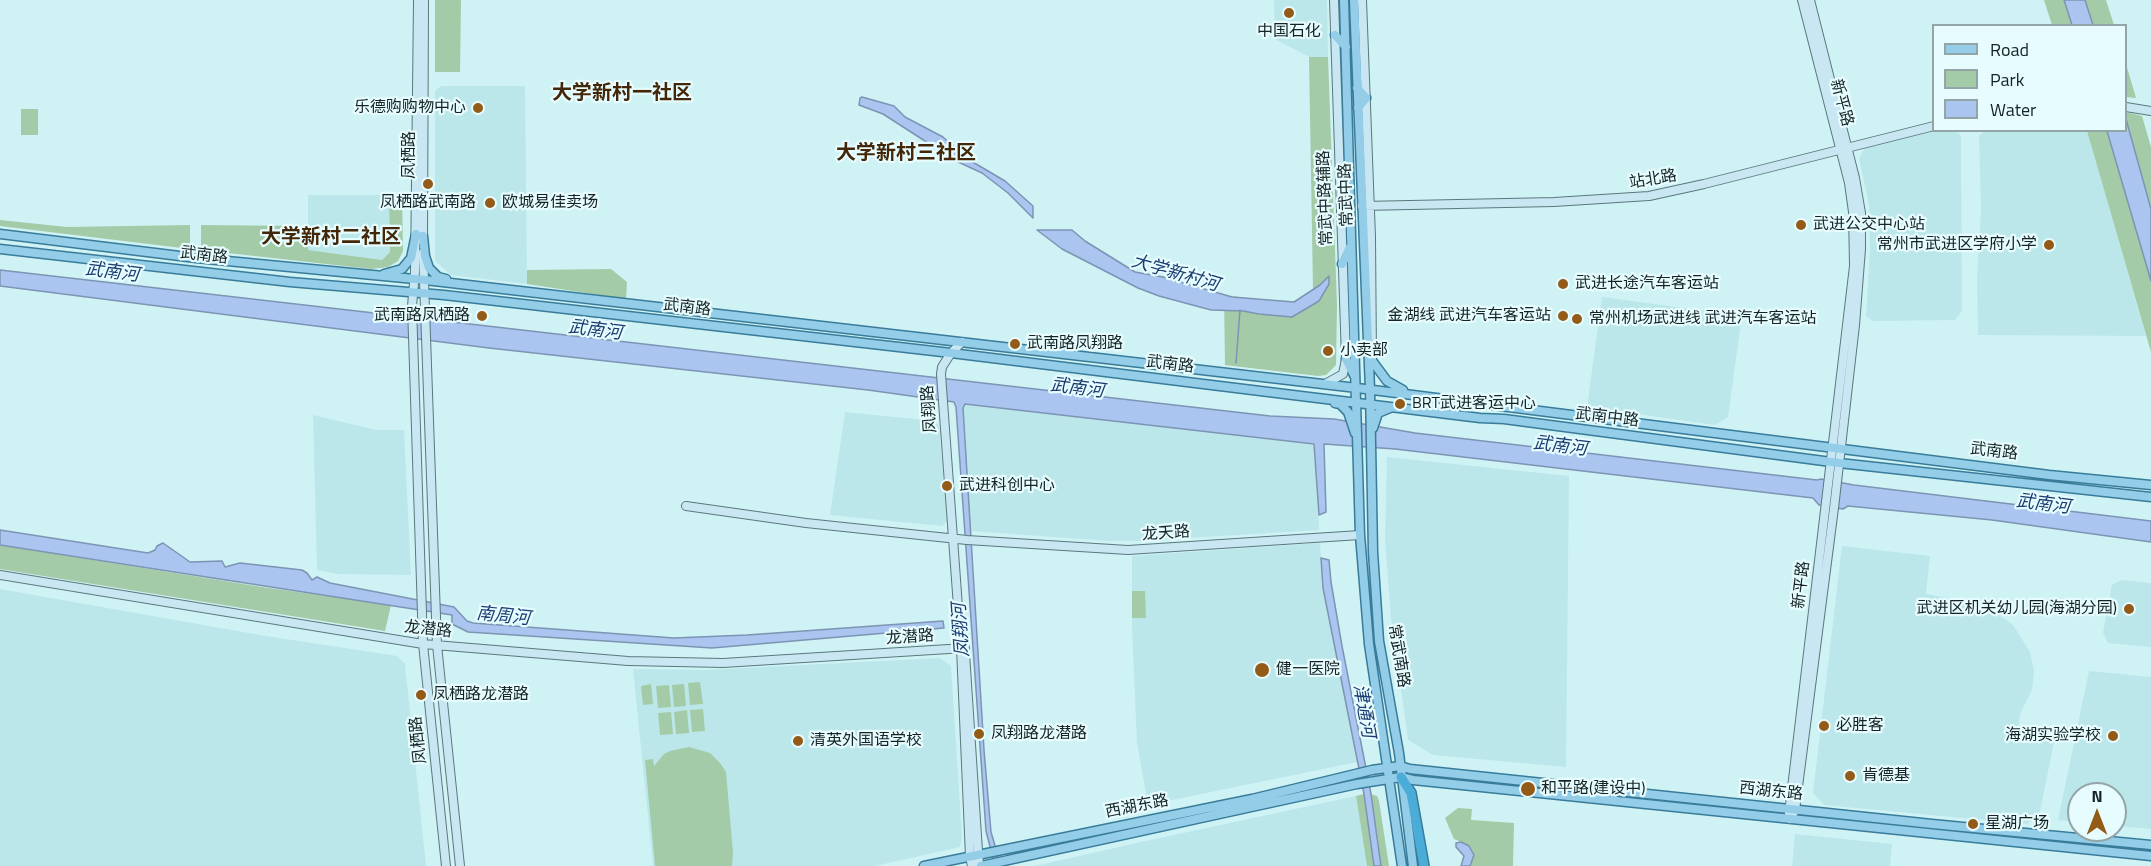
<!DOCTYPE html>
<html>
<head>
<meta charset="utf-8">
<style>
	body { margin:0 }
	#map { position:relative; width:2151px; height:866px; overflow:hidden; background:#cff2f5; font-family:"Titillium Web",sans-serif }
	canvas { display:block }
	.legend { position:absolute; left:1932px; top:24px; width:195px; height:108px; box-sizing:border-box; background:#e7fcfe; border:2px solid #93a5a7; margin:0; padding:8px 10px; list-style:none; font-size:18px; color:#162325 }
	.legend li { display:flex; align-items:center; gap:12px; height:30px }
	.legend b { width:30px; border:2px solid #93a5a7 }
	.north { position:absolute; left:2067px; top:782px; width:60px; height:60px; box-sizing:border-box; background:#e7fcfe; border:2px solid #93a5a7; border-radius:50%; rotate:0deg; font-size:16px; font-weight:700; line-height:24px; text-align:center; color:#162325 }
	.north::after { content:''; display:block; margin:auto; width:21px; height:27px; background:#945a17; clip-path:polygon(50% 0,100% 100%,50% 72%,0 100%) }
</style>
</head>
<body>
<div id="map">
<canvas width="2151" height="866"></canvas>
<ul class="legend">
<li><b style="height:8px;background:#94cde8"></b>Road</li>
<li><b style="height:16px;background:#a3cba7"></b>Park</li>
<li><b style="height:16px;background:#a9c5f0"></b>Water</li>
</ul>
<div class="north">N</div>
</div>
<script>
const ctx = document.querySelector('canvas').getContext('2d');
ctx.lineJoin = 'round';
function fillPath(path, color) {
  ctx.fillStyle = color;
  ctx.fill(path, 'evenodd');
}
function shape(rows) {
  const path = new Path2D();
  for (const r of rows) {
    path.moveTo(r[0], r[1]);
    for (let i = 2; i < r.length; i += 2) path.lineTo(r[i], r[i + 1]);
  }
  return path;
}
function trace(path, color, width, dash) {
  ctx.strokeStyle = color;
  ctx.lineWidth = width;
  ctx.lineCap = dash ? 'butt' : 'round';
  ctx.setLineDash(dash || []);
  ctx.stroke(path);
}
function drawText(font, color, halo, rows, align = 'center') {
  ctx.font = font + ' "Titillium Web","Noto Sans SC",sans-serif';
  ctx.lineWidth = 4.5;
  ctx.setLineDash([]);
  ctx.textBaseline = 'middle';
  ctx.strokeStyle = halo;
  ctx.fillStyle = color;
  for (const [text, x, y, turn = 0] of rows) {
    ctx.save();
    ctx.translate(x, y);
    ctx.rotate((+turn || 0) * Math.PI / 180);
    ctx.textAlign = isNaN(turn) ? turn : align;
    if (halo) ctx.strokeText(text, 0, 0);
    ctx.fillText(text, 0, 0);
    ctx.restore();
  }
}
const built = shape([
	[1274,0,1327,0,1328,57,1309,57,1275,39],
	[441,86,525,86,527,284,451,275,435,261,435,91],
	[1934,131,1957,131,1961,136,1962,311,1955,320,1873,321,1866,316,1870,250,1869,205,1859,158,1866,146],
	[1984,131,2087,131,2146,336,1978,335,1977,281,1981,209,1979,136],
	[308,195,389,195,390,252,382,260,308,250],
	[1602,297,1742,316,1728,417,1715,425,1587,407],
	[965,404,1315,444,1319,530,1140,541,1109,541,970,531,963,408],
	[845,412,935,421,939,426,947,521,942,526,830,515],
	[313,415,376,430,404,430,411,575,337,574,317,570],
	[1387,457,1569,476,1566,767,1433,755,1408,740,1391,617,1385,539],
	[1320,543,1323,588,1357,762,1148,805,1137,743,1132,629,1132,556],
	[1842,546,1930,556,1926,594,1984,604,2013,625,2030,652,2034,671,2032,690,2020,714,2018,732,2055,737,2039,816,2027,824,1824,805,1813,793],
	[2121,580,2151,583,2151,647,2108,643,2103,633,2112,585],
	[0,589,266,636,397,656,405,664,426,866,0,866],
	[940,658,951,666,962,837,960,847,875,866,653,866,633,669,705,670],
	[2089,671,2151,677,2151,829,2115,826,2115,794,2079,794,2079,822,2058,820],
	[1356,796,1367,866,1035,866,1141,842],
	[1795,834,1892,844,1890,866,1792,866]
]);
const green = shape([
	[435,0,461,0,460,72,435,72],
	[2044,0,2106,0,2114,25,2052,25],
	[1309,57,1328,57,1337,305,1336,365,1326,375,1318,376,1225,365,1224,295,1288,303,1294,302,1313,290],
	[2126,64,2136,98,2126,97],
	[21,109,38,109,38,135,21,135],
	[2126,112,2142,116,2151,147,2151,352,2087,131,2126,130],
	[389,195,402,195,403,251,398,261,388,267,371,269,201,250,201,225,308,226,308,250,382,260,390,252],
	[0,220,67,227,190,225,190,249,0,226],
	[611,269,627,282,626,299,527,284,527,270],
	[0,545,262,587,391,605,385,631,0,569],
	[1132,591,1145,591,1146,618,1132,618],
	[700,682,703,704,690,705,688,683],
	[651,684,653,704,643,705,641,686],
	[684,684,686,706,674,707,672,685],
	[669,685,671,707,658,708,656,686],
	[703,709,705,731,692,732,690,710],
	[687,710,689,733,676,734,674,712],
	[671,712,673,734,660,735,658,713],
	[689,747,710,753,720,763,726,772,733,853,732,866,655,866,645,760,653,759,654,766,664,754,670,751],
	[1364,794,1374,866,1367,866,1356,796],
	[1371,794,1377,796,1379,801,1389,866,1381,866],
	[1458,808,1472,809,1471,820,1514,823,1513,866,1470,866,1474,855,1461,842,1454,839,1445,818]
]);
const water = shape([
	[2064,0,2085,0,2093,25,2072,25,2064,0],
	[862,97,894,106,905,117,943,137,971,161,1005,181,1033,206,1033,218,1008,193,982,173,956,161,883,114,859,105,860,98,862,97],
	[2126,119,2151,209,2151,281,2107,131,2126,130,2126,119],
	[1037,230,1072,230,1085,241,1135,272,1163,277,1232,297,1294,302,1320,285,1329,276,1329,284,1319,301,1292,317,1259,314,1243,311,1211,310,1159,296,1138,288,1062,249,1037,230],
	[0,270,1270,416,1334,419,1415,433,1817,480,1821,479,1854,485,2151,521,2151,542,1992,520,1848,506,1843,509,1819,505,1813,498,1395,449,1324,444,1326,512,1319,515,1314,444,965,404,963,408,984,750,991,832,1001,866,995,866,986,831,956,407,954,402,868,390,489,348,0,286,0,270],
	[0,530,148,553,155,550,157,546,163,543,190,562,222,561,225,567,240,563,302,570,307,573,312,580,317,577,330,583,454,607,467,621,473,623,674,638,747,635,943,621,944,628,712,648,468,632,452,624,452,615,0,545,0,530],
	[1321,558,1329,560,1331,582,1342,646,1371,794,1381,866,1374,866,1364,794,1323,588,1321,558],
	[1461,842,1469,846,1474,855,1470,866,1461,866,1464,856,1456,847,1456,843,1461,842]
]);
const stream = shape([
	[1236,363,1240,310]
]);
const secondary = shape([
	[418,0,415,272,412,306,423,644,446,866],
	[1362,0,1371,237,1372,358],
	[2126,107,2151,111],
	[1362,206,1554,202,1649,196,1704,184,1934,126],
	[423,241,424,0],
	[423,253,437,645,460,866],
	[962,342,951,353,942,367,941,374,961,648,970,857,972,866],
	[1325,384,1343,374,1346,359,1334,0],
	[686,506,806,523,967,540,1128,550,1360,535],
	[0,575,423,644,628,661,723,663,965,648],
	[965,653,979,866],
	[1789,813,1854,266,1853,212,1849,183,1802,0],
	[1790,819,1795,810,1834,508,1855,325,1861,249,1861,213,1855,178,1810,0]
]);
const primary = shape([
	[1344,0,1360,535,1369,644,1402,866],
	[1354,0,1370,389,1373,552,1379,641,1399,753,1413,866],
	[1335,35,1346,47],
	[1357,88,1366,98,1358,108],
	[0,234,196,258,425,280,1357,388,2049,475,2151,485],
	[423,236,425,256,429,268,438,277,446,279],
	[0,249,290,282,444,295,951,353,1480,418,1504,419,1839,463,2151,497],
	[1342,264,1350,247],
	[384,274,402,269,411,258,416,234],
	[1370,358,1387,381,1403,390],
	[1346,359,1355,377],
	[1335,403,1340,404,1348,412,1355,433],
	[1373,428,1378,413,1390,408],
	[924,866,1252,799,1372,770,1400,766,1410,769,1932,824,2151,845],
	[981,866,1357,784,1401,777,1413,780,2151,856]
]);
const highway = shape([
	[1401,777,1411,793,1424,866]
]);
const markers = [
	[1289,13,6,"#945a17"],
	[478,108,6,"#945a17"],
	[428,184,6,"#945a17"],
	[490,203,6,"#945a17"],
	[1801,225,6,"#945a17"],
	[2049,245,6,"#945a17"],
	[1563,284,6,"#945a17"],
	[482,316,6,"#945a17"],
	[1563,316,6,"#945a17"],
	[1577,319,6,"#945a17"],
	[1015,344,6,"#945a17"],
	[1328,351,6,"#945a17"],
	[1400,404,6,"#945a17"],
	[947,486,6,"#945a17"],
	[2129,609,6,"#945a17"],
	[1262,670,8,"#945a17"],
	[421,695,6,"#945a17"],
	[1824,726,6,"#945a17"],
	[979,734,6,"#945a17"],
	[2113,736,6,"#945a17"],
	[798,741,6,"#945a17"],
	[1850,776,6,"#945a17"],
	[1528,789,8,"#945a17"],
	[1973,824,6,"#945a17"]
];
const poiNames = [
	["中国石化",1289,32,"center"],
	["乐德购购物中心",466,108,"right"],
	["凤栖路武南路",428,203,"center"],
	["欧城易佳卖场",502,203],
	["武进公交中心站",1813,225],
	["常州市武进区学府小学",2037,245,"right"],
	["武进长途汽车客运站",1575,284],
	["武南路凤栖路",470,316,"right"],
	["金湖线 武进汽车客运站",1551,316,"right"],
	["常州机场武进线 武进汽车客运站",1589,319],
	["武南路凤翔路",1027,344],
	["小卖部",1340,351],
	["BRT武进客运中心",1412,404],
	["武进科创中心",959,486],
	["武进区机关幼儿园(海湖分园)",2117,609,"right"],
	["健一医院",1276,670],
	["凤栖路龙潜路",433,695],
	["必胜客",1836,726],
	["凤翔路龙潜路",991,734],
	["海湖实验学校",2101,736,"right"],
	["清英外国语学校",810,741],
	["肯德基",1862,776],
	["和平路(建设中)",1541,789],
	["星湖广场",1985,824]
];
const streetNames = [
	["新平路",1841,103,75],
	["凤栖路",410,155,-90],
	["站北路",1653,180,-9],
	["常武中路",1347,195,-92],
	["常武中路辅路",1326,198,-92],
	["武南路",204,256,7],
	["武南路",687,308,7],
	["武南路",1170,365,7],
	["凤翔路",930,409,-94],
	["武南中路",1607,418,7],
	["武南路",1994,452,7],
	["龙天路",1166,534,-4],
	["新平路",1802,585,-83],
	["龙潜路",428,630,6],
	["龙潜路",910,638,-4],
	["常武南路",1398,656,81],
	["凤栖路",419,740,-96],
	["西湖东路",1771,792,6],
	["西湖东路",1137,807,-11]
];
const waterNames = [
	["武南河",112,273,7],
	["大学新村河",1175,274,16],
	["武南河",595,331,7],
	["武南河",1077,389,7],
	["武南河",1560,447,7],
	["武南河",2043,505,7],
	["南周河",503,617,6],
	["凤翔河",962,630,-94],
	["津通河",1363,711,80]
];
const quarterNames = [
	["大学新村一社区",622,94],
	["大学新村三社区",906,154],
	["大学新村二社区",331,238]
];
fillPath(built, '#bbe7eb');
fillPath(green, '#a3cba7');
fillPath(water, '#a9c5f0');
trace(water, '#7d94b3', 1.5);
trace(stream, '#7d94b3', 1.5);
trace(secondary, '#59797c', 10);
trace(primary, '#397c99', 11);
trace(highway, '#397c99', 12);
trace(secondary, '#c9e6f3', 8);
trace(primary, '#94cde8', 8);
trace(highway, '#4cacd8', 9);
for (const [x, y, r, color] of markers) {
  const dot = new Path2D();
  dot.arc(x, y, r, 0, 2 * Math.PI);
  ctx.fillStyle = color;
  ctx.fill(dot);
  trace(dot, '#e7fcfe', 2);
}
drawText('16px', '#162325', '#e7fcfe', poiNames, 'left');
drawText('16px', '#162325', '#e7fcfe', streetNames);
drawText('italic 18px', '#1b3d72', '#e7fcfe', waterNames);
drawText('bold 20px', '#432708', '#e7fcfe', quarterNames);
</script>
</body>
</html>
